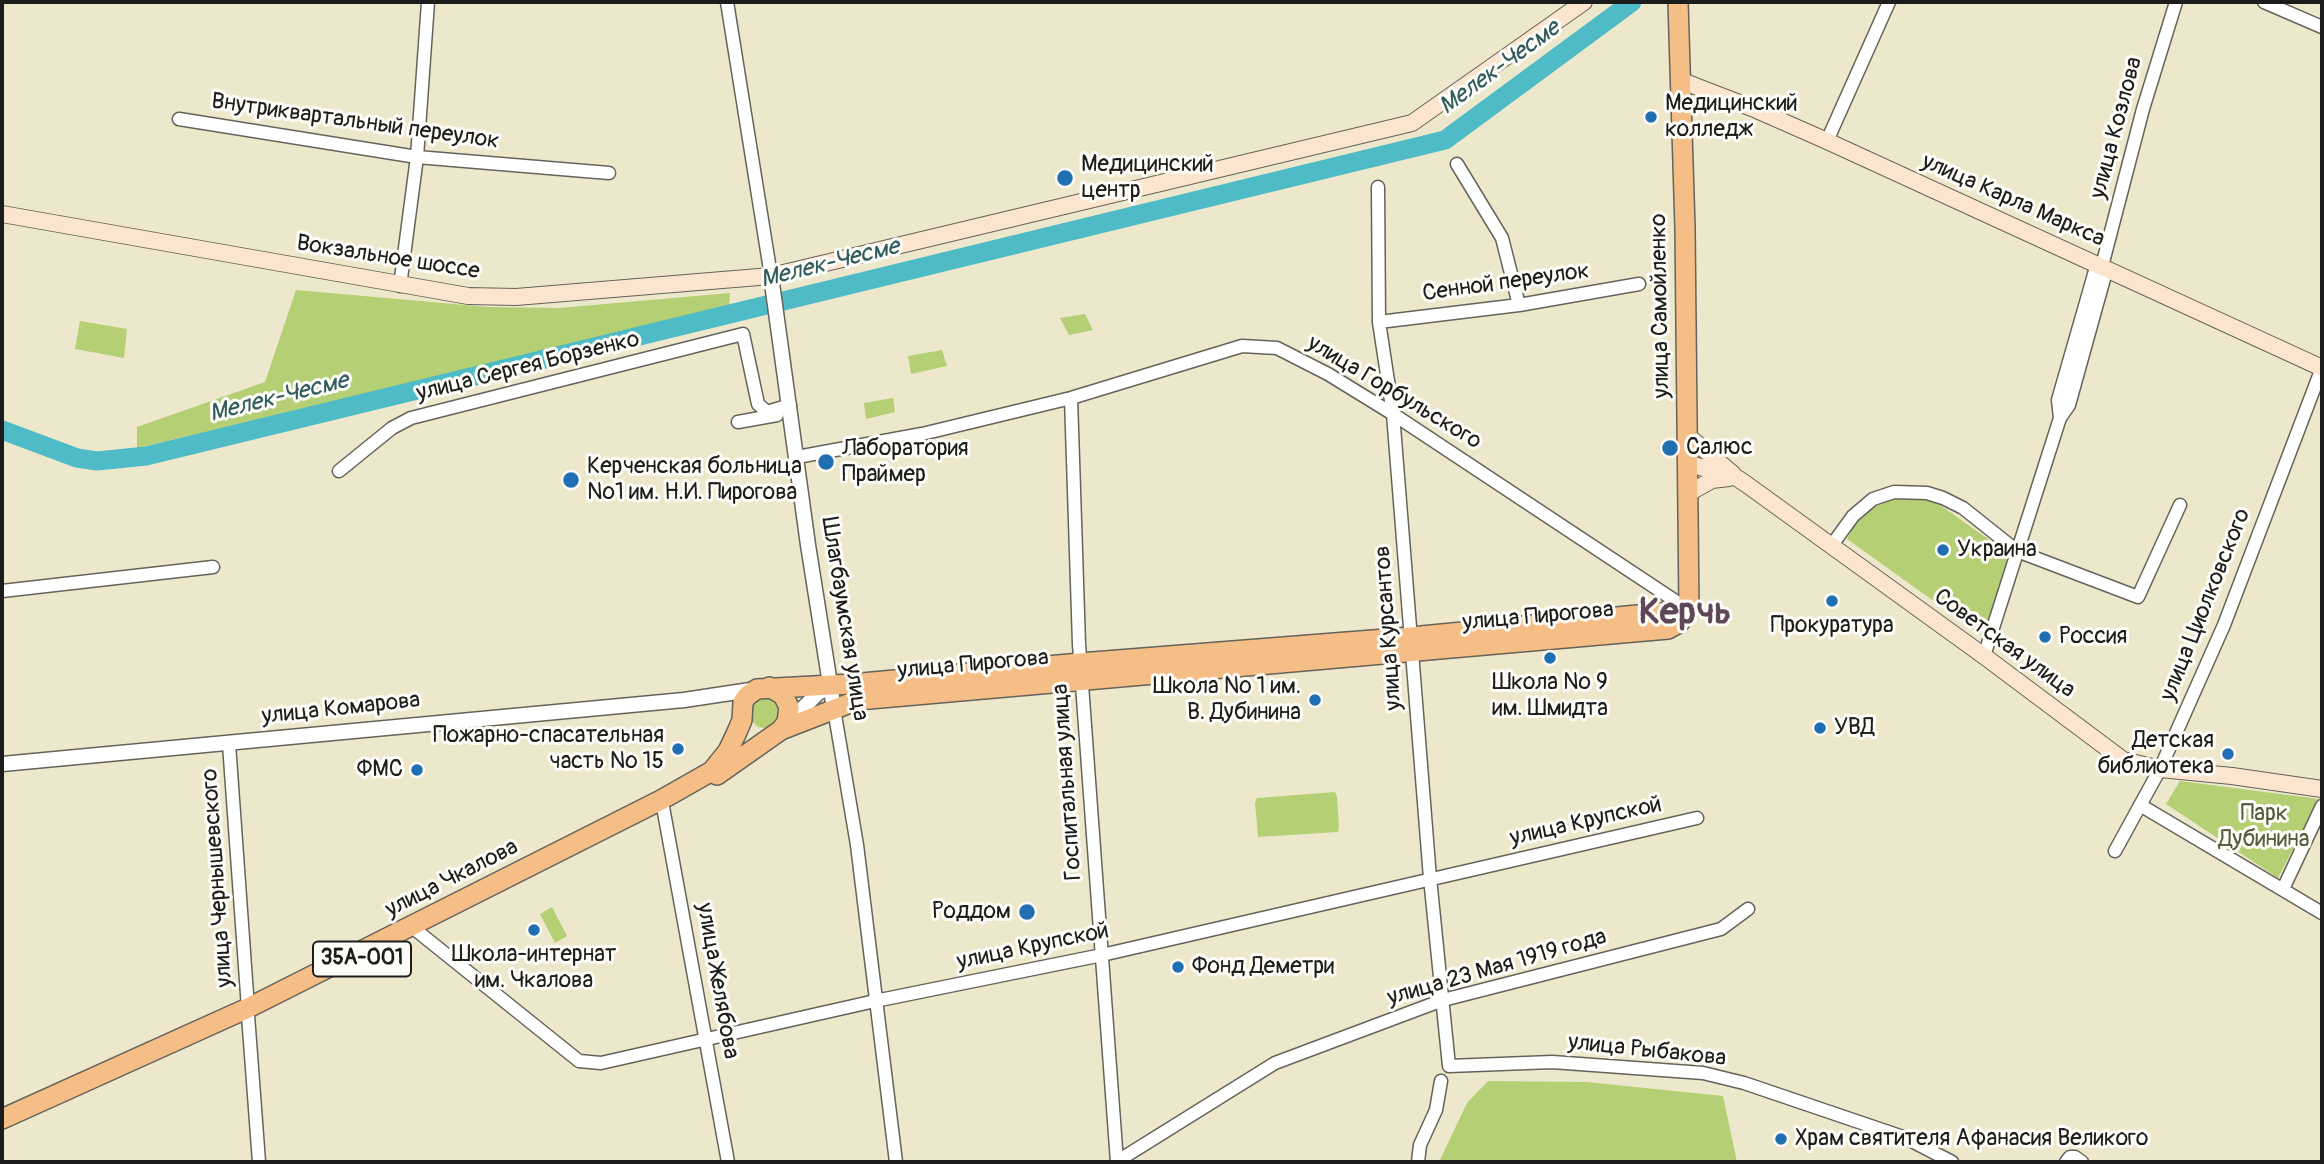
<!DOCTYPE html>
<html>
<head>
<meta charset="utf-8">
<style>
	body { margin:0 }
	#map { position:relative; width:2324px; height:1164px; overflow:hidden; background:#ede8cc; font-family:Pangolin,sans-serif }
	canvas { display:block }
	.frame { position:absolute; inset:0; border:4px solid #1c1c1c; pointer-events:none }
</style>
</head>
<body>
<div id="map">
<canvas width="2324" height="1164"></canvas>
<div class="frame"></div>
</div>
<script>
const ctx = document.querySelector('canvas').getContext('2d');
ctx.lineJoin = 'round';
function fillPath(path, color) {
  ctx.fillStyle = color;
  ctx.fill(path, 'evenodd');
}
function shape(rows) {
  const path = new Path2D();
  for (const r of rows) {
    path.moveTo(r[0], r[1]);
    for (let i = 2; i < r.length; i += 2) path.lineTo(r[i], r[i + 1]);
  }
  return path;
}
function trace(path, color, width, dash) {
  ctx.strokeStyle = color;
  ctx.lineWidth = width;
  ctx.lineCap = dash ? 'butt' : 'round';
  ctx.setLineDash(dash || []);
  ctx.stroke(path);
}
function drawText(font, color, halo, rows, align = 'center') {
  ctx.font = font + ' Pangolin,sans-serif';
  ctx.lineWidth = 6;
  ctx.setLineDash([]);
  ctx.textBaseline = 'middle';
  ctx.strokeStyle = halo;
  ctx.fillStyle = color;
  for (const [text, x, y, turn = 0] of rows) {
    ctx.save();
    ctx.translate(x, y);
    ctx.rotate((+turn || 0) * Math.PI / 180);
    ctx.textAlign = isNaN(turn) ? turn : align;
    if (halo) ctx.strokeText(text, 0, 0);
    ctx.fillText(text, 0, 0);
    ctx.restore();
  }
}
const green = shape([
	[296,290,488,307,559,308,730,293,729,309,137,448,137,427,265,382],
	[1085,314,1093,330,1069,335,1060,318],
	[80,321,127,329,124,358,75,349],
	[942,350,947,366,911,374,908,356],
	[893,398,895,412,866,419,864,403],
	[1902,498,1919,498,1937,503,2011,555,1984,637,1847,539,1855,524,1866,511,1889,500],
	[764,693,780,702,781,717,769,728,764,728,758,727,750,719,750,703],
	[2180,781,2319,799,2278,878,2166,804],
	[1335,792,1337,797,1339,827,1338,832,1258,837,1255,803,1257,798],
	[552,907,567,936,555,943,540,914],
	[1488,1081,1587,1082,1723,1096,1737,1162,1439,1162,1467,1103]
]);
const river = shape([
	[2,430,77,458,97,461,146,456,1445,140,1632,2]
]);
const minor = shape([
	[727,2,771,276],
	[2264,2,2322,27],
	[179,119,417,157,609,173],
	[1827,141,1889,2],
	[1457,164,1502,238,1519,305],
	[1378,187,1379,322,1393,414,1430,878,1449,1066,1552,1062,1703,1073,1744,1083,1906,1138,1952,1162],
	[2102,266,2143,109,2176,2],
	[400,286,417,157,428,2],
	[1379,322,1519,305,1639,284],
	[1071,398,1079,644,1117,1162],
	[2060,418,2058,400,2097,264],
	[738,422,777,415],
	[797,457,922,434,1071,398,1242,346,1277,348,1328,374,1393,414,1689,610],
	[339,471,392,428,411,418,743,334,758,404,767,412,790,405],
	[1832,545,1853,516,1873,499,1894,492,1927,493,1943,498,1963,508,2017,551,2138,597,2180,505],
	[2,591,213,567],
	[1984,656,2060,418,2069,405,2107,268],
	[834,709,857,845,896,1162],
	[229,744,248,1008],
	[2140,805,2322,913],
	[663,807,728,1162],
	[2115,851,2160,769,2224,625,2322,368],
	[2283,889,2322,806],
	[417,931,579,1061,601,1063,875,1001,1102,955,1697,818],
	[248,1015,259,1162],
	[1116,1162,1275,1063,1443,1000,1721,929,1748,909],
	[1418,1162,1420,1145,1436,1110,1441,1081],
	[2066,1162,2070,1157,2075,1157,2082,1162]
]);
const tertiary = shape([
	[771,276,808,545,834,709],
	[787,724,818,693,829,687],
	[2,764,684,700,757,689]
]);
const secondary = shape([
	[1682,81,1752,108,1827,141,2322,368],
	[2,214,468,296,516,297,771,276,1412,123,1584,2],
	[1687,435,1733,474],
	[1687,463,1737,478,1746,484,1984,656,2123,760,2160,769,2232,776,2322,789],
	[1687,494,1712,480,1729,478]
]);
const primary = shape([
	[1678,2,1685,228,1689,610],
	[769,687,783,695,789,707,787,722,781,730],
	[717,775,781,730,858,700,1668,629,1679,623,1689,610],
	[2,1119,248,1008,661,800,712,771,728,751,737,732,742,720,743,702,747,696,757,689,851,684,1080,663,1411,637,1689,610]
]);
const markers = [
	[1651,117,7,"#1f6fb2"],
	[1065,178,9,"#1f6fb2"],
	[1670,448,9,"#1f6fb2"],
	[826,462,9,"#1f6fb2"],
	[571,480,9,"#1f6fb2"],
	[1943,550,7,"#1f6fb2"],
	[1832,601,7,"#1f6fb2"],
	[2045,637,7,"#1f6fb2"],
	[1550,658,7,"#1f6fb2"],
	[1315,700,7,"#1f6fb2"],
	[1820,728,7,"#1f6fb2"],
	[678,749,7,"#1f6fb2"],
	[2228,754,7,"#1f6fb2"],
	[417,770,7,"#1f6fb2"],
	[1027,912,9,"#1f6fb2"],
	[534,930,7,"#1f6fb2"],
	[1178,967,7,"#1f6fb2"],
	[1781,1139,7,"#1f6fb2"]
];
const shields = [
	[362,959,98]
];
const shieldNames = [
	["35А-001",362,959]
];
const poiNames = [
	["Медицинский",1665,104],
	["колледж",1665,130],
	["Медицинский",1081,165],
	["центр",1081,191],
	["Салюс",1686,448],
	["Лаборатория",842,449],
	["Праймер",842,475],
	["Керченская больница",587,467],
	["№1 им. Н.И. Пирогова",587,493],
	["Украина",1957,550],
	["Прокуратура",1832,626,"center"],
	["Россия",2059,637],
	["Школа № 9",1550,683,"center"],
	["им. Шмидта",1550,709,"center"],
	["Школа № 1 им.",1301,687,"right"],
	["В. Дубинина",1301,713,"right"],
	["УВД",1834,728],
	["Пожарно-спасательная",664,736,"right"],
	["часть № 15",664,762,"right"],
	["Детская",2214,741,"right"],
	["библиотека",2214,767,"right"],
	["ФМС",403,770,"right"],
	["Роддом",1011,912,"right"],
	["Школа-интернат",534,955,"center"],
	["им. Чкалова",534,981,"center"],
	["Фонд Деметри",1192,967],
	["Храм святителя Афанасия Великого",1795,1139]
];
const streetNames = [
	["Внутриквартальный переулок",355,122,8],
	["улица Козлова",2117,128,-75],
	["улица Карла Маркса",2013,201,24],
	["Вокзальное шоссе",388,258,9],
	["Сенной переулок",1506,283,-8],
	["улица Самойленко",1661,306,-91],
	["улица Сергея Борзенко",528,367,-14],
	["улица Горбульского",1394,393,31],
	["улица Циолковского",2206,605,-68],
	["улица Пирогова",1538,617,-5],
	["Шлагбаумская улица",844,619,81],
	["улица Курсантов",1389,628,-94],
	["Советская улица",2004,644,36],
	["улица Пирогова",973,665,-5],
	["улица Комарова",341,709,-6],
	["Госпитальная улица",1068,782,-94],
	["улица Крупской",1586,822,-13],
	["улица Чернышевского",218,878,-94],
	["улица Чкалова",452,879,-27],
	["улица Крупской",1033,947,-12],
	["улица 23 Мая 1919 года",1497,968,-16],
	["улица Желябова",717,981,80],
	["улица Рыбакова",1647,1051,6]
];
const parkNames = [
	["Парк",2264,814],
	["Дубинина",2264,840]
];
const waterNames = [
	["Мелек-Чесме",1500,68,-36],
	["Мелек-Чесме",830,264,-14],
	["Мелек-Чесме",279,398,-14]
];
const townNames = [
	["Керчь",1685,614]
];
fillPath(green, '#b5cf75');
trace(river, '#4ebbc7', 19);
trace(minor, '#65635a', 15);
trace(tertiary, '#65635a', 17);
trace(secondary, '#65635a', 18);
trace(primary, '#65635a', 22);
trace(minor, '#fff', 12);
trace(tertiary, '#fff', 14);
trace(secondary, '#fbe5cf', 16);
trace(primary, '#f6be87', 19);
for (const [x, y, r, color] of markers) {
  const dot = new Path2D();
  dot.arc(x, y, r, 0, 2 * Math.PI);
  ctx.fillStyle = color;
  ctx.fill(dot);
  trace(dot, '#fdfcf7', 2.5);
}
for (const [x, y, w] of shields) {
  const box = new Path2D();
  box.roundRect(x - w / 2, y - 17.5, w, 35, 5);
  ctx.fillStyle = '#fdfcf7';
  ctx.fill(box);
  trace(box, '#1c1c1c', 2);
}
drawText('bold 21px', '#1c1c1c', null, shieldNames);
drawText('23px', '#1c1c1c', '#fdfcf7', poiNames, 'left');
drawText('23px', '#1c1c1c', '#fdfcf7', streetNames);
drawText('23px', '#525b3b', '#fdfcf7', parkNames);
drawText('italic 24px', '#305c60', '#fdfcf7', waterNames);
drawText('bold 37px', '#5f475a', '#fdfcf7', townNames);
</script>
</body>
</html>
